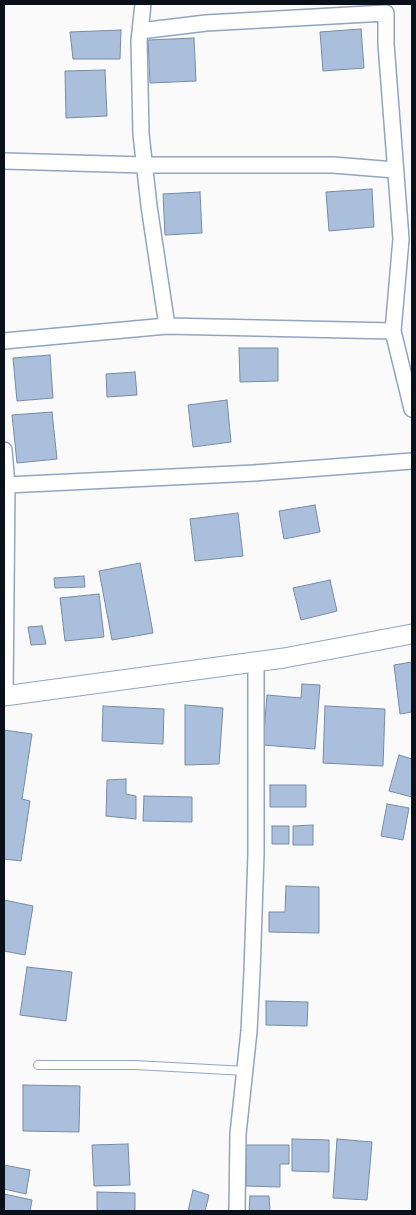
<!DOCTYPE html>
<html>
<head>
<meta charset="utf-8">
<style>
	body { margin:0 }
	#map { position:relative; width:416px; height:1215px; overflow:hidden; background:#fafafa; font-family:"PT Serif",serif }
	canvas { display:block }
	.frame { position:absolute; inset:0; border:5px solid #09101a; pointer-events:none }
</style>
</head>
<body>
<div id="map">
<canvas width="416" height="1215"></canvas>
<div class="frame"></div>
</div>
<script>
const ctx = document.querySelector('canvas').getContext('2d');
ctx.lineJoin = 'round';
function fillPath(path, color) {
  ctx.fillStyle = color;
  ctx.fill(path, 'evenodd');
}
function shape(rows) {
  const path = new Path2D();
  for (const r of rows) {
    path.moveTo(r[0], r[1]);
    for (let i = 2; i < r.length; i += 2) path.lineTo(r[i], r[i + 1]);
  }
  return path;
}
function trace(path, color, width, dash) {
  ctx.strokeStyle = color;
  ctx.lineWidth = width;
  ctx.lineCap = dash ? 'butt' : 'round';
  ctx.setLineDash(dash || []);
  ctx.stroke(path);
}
const building = shape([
	[361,29,364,68,323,71,320,32,361,29],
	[121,30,120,59,73,59,70,32,121,30],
	[194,38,196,81,150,83,148,40,194,38],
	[105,70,107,116,66,118,65,71,105,70],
	[372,189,374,227,329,231,326,192,372,189],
	[200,192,202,233,165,235,163,194,200,192],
	[239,348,278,348,278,381,240,382,239,348],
	[50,355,53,398,17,401,13,358,50,355],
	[135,372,137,395,107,397,106,374,135,372],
	[227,400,231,442,193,447,188,405,227,400],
	[52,412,57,459,17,463,12,415,52,412],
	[315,505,320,532,284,539,279,511,315,505],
	[238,513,243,556,195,561,190,519,238,513],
	[140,563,153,633,112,640,99,571,140,563],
	[84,576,85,587,55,588,54,578,84,576],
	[330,580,337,611,301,620,293,588,330,580],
	[99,594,104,637,65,641,60,598,99,594],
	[42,626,46,644,31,645,28,627,42,626],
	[412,662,412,712,400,714,394,665,412,662],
	[302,684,320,685,315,749,263,745,267,695,301,698,302,684],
	[185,705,223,708,219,764,185,765,185,705],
	[103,706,164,709,163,744,102,741,103,706],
	[325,706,385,709,383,766,323,763,325,706],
	[4,730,32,734,22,799,30,801,21,861,4,859,4,730],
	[399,755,412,759,412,797,389,791,399,755],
	[126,779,126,794,136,796,136,819,106,816,107,780,126,779],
	[270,785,306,785,306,807,270,807,270,785],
	[144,796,192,797,192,822,143,821,144,796],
	[387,804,409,808,403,840,381,836,387,804],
	[313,825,313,845,293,845,293,826,313,825],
	[272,826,289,826,289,844,272,844,272,826],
	[286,886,319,887,319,933,269,932,269,912,285,912,286,886],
	[4,900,33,906,25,955,4,951,4,900],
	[27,967,72,972,66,1021,20,1015,27,967],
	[266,1001,308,1002,307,1026,266,1025,266,1001],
	[23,1085,80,1086,79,1132,23,1131,23,1085],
	[292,1139,329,1140,329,1172,292,1171,292,1139],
	[337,1139,372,1142,367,1200,333,1198,337,1139],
	[128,1144,130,1185,94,1186,92,1145,128,1144],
	[246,1145,289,1145,289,1164,280,1164,280,1187,246,1186,246,1145],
	[4,1165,30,1170,26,1194,4,1189,4,1165],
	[193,1190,209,1195,205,1211,188,1211,193,1190],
	[97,1192,135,1193,135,1211,97,1211,97,1192],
	[4,1194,32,1200,30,1211,4,1211,4,1194],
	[250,1196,269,1196,270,1211,249,1211,250,1196]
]);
const service = shape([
	[38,1065,135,1065,246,1071]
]);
const minor = shape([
	[143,4,139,41,141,134,149,206,167,326,393,331,412,409],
	[140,31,206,23,386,13,386,44,401,239,393,331],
	[4,161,144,165,333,165,395,170],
	[4,341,167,326],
	[4,450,7,485,5,696],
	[7,485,254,473,412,461],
	[237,1211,238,1134,249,1031,252,972,256,854,256,662]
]);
const tertiary = shape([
	[4,696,284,658,412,634]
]);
fillPath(building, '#aabfdb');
trace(building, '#778ba6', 1);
trace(service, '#91a5c1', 10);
trace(minor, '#91a5c1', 18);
trace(tertiary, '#91a5c1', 21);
trace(service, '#fff', 8);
trace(minor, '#fff', 15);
trace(tertiary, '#fff', 19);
</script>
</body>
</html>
